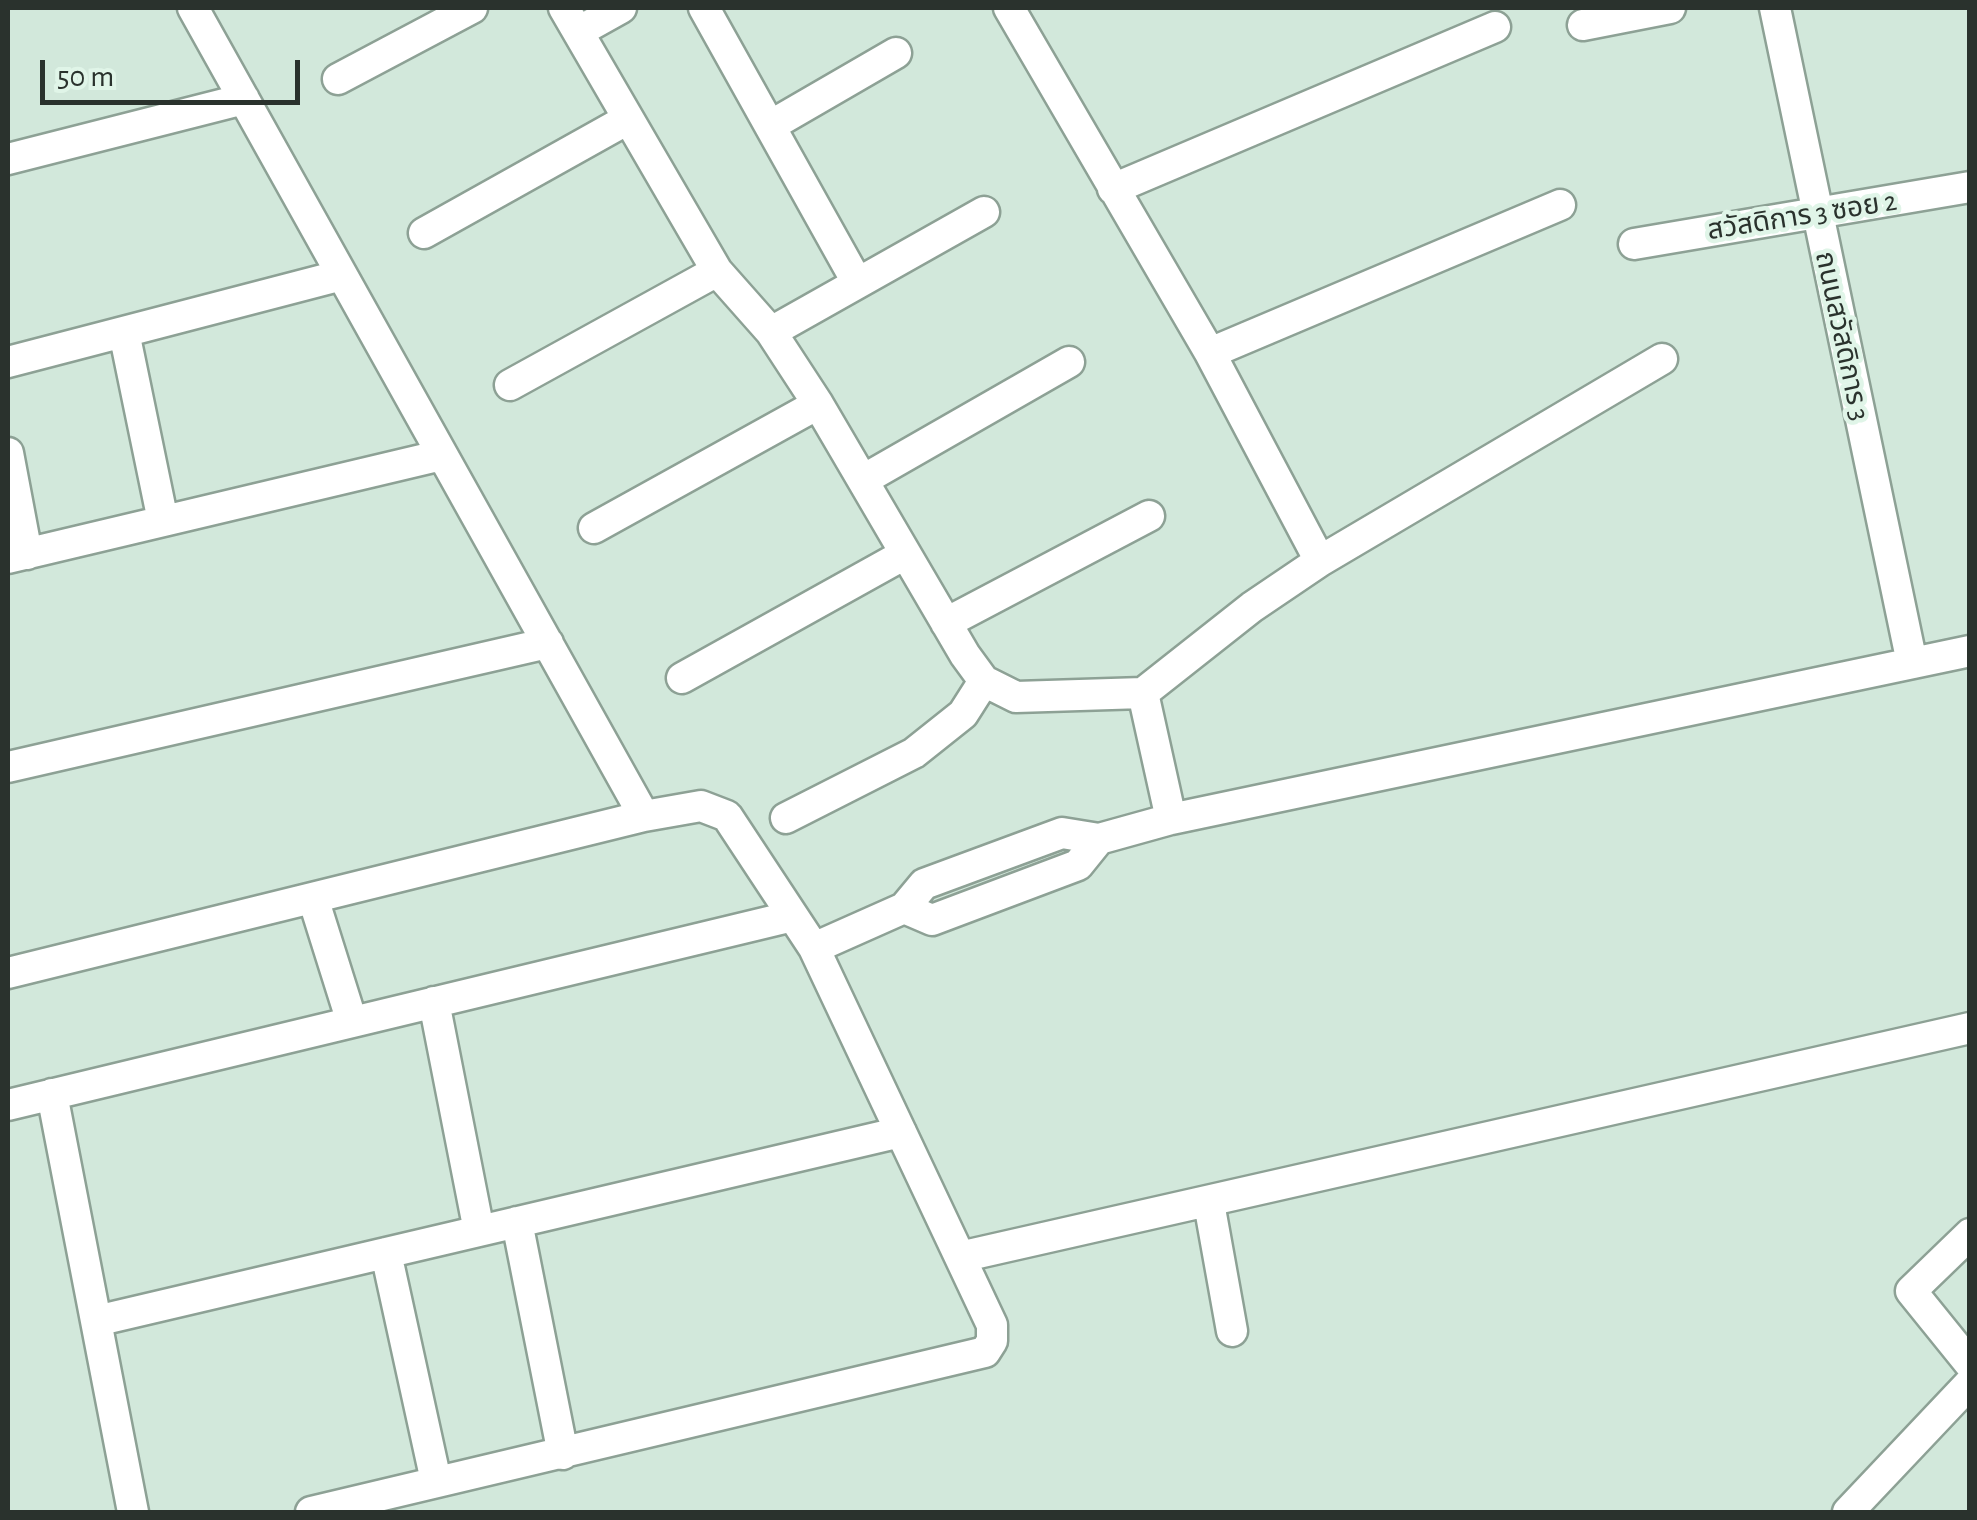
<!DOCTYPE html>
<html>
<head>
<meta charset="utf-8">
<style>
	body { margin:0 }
	#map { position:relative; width:1977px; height:1520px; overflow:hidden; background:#d2e8db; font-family:"Alegreya Sans",sans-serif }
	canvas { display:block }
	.frame { position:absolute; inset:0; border:10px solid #2a322d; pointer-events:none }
	.scale { position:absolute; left:40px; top:60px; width:260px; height:45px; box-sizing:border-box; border:5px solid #2a322d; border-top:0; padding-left:12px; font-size:30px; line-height:35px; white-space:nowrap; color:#2a322d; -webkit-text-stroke:8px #e0f5e8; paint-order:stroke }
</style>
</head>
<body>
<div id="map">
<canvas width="1977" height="1520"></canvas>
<div class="frame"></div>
<div class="scale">50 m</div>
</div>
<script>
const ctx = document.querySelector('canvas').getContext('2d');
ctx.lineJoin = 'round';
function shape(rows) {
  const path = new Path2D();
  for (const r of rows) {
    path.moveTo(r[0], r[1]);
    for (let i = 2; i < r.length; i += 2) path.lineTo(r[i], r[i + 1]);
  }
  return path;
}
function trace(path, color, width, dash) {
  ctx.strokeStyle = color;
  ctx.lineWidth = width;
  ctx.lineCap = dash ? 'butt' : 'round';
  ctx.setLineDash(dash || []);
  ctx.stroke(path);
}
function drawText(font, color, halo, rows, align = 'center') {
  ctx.font = font + ' "Alegreya Sans","Noto Sans Thai",sans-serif';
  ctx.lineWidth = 9;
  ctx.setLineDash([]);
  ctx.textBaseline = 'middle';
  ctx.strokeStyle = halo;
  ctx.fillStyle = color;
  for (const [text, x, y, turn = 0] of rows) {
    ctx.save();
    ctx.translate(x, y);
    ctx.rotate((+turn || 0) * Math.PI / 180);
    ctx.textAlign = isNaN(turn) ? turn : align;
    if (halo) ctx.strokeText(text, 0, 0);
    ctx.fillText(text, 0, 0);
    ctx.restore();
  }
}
const minor = shape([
	[193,8,644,816],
	[564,8,717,271,771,332,818,404,965,655,984,681,1016,697,1143,693,1171,819],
	[704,8,857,282],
	[1009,8,1210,353,1320,561,1252,607,1143,693],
	[1775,8,1912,663],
	[1583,25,1670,8],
	[578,32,621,8],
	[338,79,472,8],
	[770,126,896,53],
	[8,159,244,99],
	[1113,189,1495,27],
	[424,233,628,119],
	[1634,244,1970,187],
	[124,332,163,521],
	[771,332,984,212],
	[1210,353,1560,205],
	[8,362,342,275],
	[510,385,717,271],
	[8,453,27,554],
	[863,480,1069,362],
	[594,528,818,404],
	[8,558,442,455],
	[1320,561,1662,359],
	[946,623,1149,516],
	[682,678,905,554],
	[8,767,548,643],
	[786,818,914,753,963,714,984,681],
	[313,898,352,1022],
	[904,908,932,920,1078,865,1099,839],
	[8,973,644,816,701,806,727,816,814,948],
	[434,1002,479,1231],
	[52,1094,133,1512],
	[8,1105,793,916],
	[1209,1203,1232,1331],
	[517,1222,563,1454],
	[1970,1234,1911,1291,1970,1364],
	[386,1253,436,1481],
	[960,1257,1970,1028],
	[96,1321,901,1132],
	[311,1512,985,1352,992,1341,992,1325,814,948,904,908,924,884,1062,833,1099,839,1171,819,1970,651],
	[1848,1512,1970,1383]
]);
const streetNames = [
	["สวัสดิการ 3 ซอย 2",1802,216,-9],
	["ถนนสวัสดิการ 3",1842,336,78]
];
trace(minor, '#8da195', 35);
trace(minor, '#fff', 30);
drawText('28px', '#2a322d', '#e0f5e8', streetNames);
</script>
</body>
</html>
